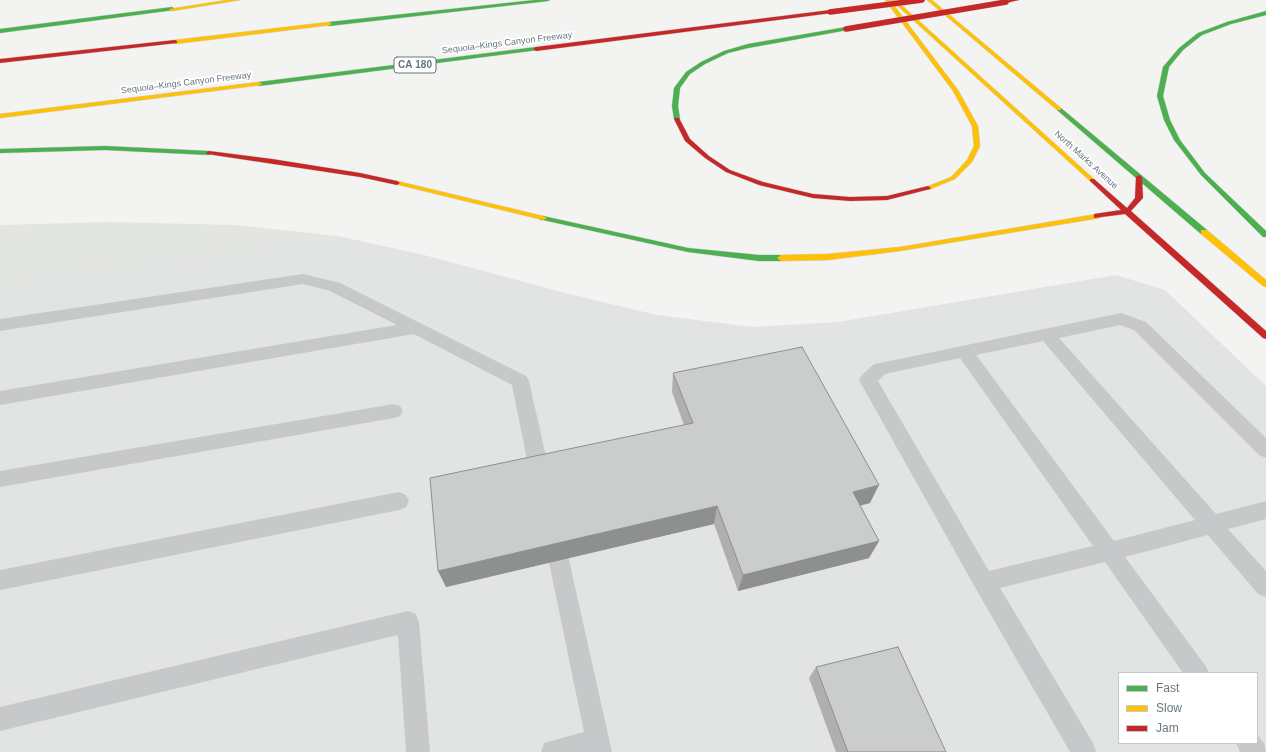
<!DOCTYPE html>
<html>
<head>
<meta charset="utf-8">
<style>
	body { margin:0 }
	#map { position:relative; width:1266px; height:752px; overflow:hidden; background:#f3f3f2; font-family:Arial,sans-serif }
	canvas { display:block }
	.legend { position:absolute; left:1118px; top:672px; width:140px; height:72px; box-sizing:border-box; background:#fff; border:1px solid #c2c8cc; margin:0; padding:5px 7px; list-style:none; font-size:12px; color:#66767f }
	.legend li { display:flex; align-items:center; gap:8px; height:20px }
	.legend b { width:20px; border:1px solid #c2c8cc }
</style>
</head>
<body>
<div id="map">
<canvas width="1266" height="752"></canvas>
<ul class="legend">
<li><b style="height:5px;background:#4caf50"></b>Fast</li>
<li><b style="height:5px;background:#ffc107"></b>Slow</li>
<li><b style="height:5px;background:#c62828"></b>Jam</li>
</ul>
</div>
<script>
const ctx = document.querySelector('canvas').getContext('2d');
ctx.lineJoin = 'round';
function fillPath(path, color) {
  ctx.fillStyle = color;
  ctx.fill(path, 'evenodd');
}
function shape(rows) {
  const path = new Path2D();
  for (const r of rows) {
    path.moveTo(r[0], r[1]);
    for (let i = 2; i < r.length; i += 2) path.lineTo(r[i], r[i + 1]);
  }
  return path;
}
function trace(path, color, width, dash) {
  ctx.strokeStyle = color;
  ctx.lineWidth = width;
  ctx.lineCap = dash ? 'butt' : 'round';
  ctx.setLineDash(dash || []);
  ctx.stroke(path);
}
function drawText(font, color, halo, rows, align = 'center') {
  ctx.font = font + ' Arial,sans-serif';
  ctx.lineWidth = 4;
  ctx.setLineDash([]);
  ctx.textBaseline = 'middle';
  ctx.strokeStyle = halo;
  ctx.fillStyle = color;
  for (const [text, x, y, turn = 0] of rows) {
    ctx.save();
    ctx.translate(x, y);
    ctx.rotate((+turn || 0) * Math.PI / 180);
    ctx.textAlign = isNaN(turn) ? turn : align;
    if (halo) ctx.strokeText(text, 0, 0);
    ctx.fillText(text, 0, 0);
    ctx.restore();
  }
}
const built = shape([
	[338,236,424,255,565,293,657,315,752,327,838,322,1116,275,1165,290,1266,386,1266,752,0,752,0,284],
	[1119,673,1257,673,1257,743,1119,743]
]);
const green = shape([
	[109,222,236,225,338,236,0,284,0,225]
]);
const lane = shape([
	[303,274,340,283,526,376,529,381,551,479,548,485,541,487,534,485,531,479,512,385,414,334,0,405,0,391,397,325,330,291,303,284,0,331,0,319,303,274],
	[1121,313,1146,322,1266,438,1266,458,1259,455,1134,330,1120,325,1059,338,1216,514,1266,501,1266,519,1228,529,1266,571,1266,597,1258,594,1208,535,1125,557,1205,665,1209,673,1183,673,1105,562,1000,588,1093,743,1096,752,1070,752,976,589,859,380,862,375,874,364,880,363,1121,313],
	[1043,341,1195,520,1114,541,976,355,1043,341],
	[960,358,1093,546,989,571,878,381,885,374,960,358],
	[394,404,400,406,403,411,400,416,394,418,0,487,0,471,394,404],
	[399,492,406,495,409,501,406,507,399,510,0,590,0,570,399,492],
	[554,529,561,531,564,538,612,752,541,752,544,743,584,732,544,538,547,531,554,529],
	[408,611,416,614,419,622,430,752,406,752,398,635,0,731,0,707,408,611],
	[1257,735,1264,743,1266,752,1240,752,1236,743,1257,743,1257,735]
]);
const fast = shape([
	[535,0,550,0,548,1,329,26,326,24,329,22,535,0],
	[172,7,175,9,174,10,0,33,0,29,172,7],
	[1266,11,1266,15,1231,24,1202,35,1183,50,1169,67,1163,96,1170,120,1180,140,1205,173,1266,231,1266,237,1263,237,1201,175,1174,140,1164,120,1157,96,1163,67,1179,48,1198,33,1227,22,1266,11],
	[846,27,849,29,848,30,748,48,728,53,705,64,690,74,680,88,678,106,680,119,677,121,674,119,672,106,674,88,686,72,701,62,724,51,748,44,846,27],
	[536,47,538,48,538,50,259,86,256,84,259,82,536,47],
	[1057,108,1061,108,1207,230,1207,234,1201,234,1057,110,1057,108],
	[105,146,209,151,212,153,209,155,105,150,0,153,0,149,105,146],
	[540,216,543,216,688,248,759,255,781,255,785,258,781,261,759,261,688,252,543,220,540,220,540,216]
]);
const slow = shape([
	[227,0,240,0,172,11,169,9,227,0],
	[885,0,890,0,958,90,978,126,980,146,972,162,955,179,928,190,926,189,926,187,951,177,967,160,974,146,972,126,953,91,885,0],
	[891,0,896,0,1094,179,1094,181,1090,181,891,0],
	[927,0,932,0,1061,108,1061,110,1057,110,927,0],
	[329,22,331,23,331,25,175,44,172,42,175,40,329,22],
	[259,82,262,84,261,85,0,118,0,114,259,82],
	[397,181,543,216,547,218,543,220,395,184,395,182,397,181],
	[1097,214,1101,216,1100,218,900,251,828,260,781,261,777,258,781,255,828,254,900,247,1097,214],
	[1201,230,1207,230,1266,280,1266,287,1263,286,1201,234,1201,230]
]);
const jam = shape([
	[1009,0,1019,0,1006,3,1004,2,1009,0],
	[830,10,832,11,832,13,536,51,533,49,536,47,830,10],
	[175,40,177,41,177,43,0,63,0,59,175,40],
	[675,118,679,118,690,139,709,156,730,170,763,182,813,194,850,197,887,196,928,186,931,188,930,189,887,200,850,201,813,198,759,185,726,172,705,158,685,141,674,119,675,118],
	[209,151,272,159,360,173,397,181,400,183,397,185,360,177,207,154,206,153,209,151],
	[1139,175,1142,177,1143,198,1131,211,1266,331,1266,339,1263,338,1125,214,1094,218,1094,214,1121,210,1090,181,1090,179,1094,179,1127,208,1135,198,1136,177,1139,175]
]);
const jamBridge = shape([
	[830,12,922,0],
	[846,29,1006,2]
]);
const wall = shape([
	[673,373,870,503,860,506,879,541,869,558,738,591,714,524,446,587,684,425,672,392],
	[816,667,946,752,836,752,809,678]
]);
const shadedWall = shape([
	[879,485,870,503,844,509,853,492],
	[717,506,714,524,446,587,438,571],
	[879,541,869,558,738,591,743,575]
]);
const building = shape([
	[802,347,879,485,853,492,879,541,743,575,717,506,438,571,430,478,693,423,673,373,802,347],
	[898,647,946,752,848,752,816,667,898,647]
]);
const farStreetnames = [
	["Sequoia–Kings Canyon Freeway",507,43,-7],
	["Sequoia–Kings Canyon Freeway",186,83,-7],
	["North Marks Avenue",1086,160,42]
];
const shields = [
	[415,65,42]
];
const shieldNames = [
	["CA 180",415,65]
];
fillPath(built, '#e2e3e3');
fillPath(green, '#e3e6e0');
trace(fast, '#cfcfd0', 1);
trace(slow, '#cfcfd0', 1);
trace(jam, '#cfcfd0', 1);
fillPath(lane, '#c7c8c9');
fillPath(fast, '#4caf50');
fillPath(slow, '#ffc107');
fillPath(jam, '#c62828');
trace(jamBridge, '#d0d1d1', 6, []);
trace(jamBridge, '#c62828', 5.5);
fillPath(wall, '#afafaf');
fillPath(shadedWall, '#8e8f8f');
fillPath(building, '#cbcccc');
trace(building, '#8e8f8f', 1);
drawText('9px', '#66767f', '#fff', farStreetnames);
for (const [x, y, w] of shields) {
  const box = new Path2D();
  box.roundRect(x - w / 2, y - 8, w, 16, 3);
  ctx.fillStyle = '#fff';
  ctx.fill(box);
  trace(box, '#66767f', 1);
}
drawText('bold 10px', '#66767f', null, shieldNames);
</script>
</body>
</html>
